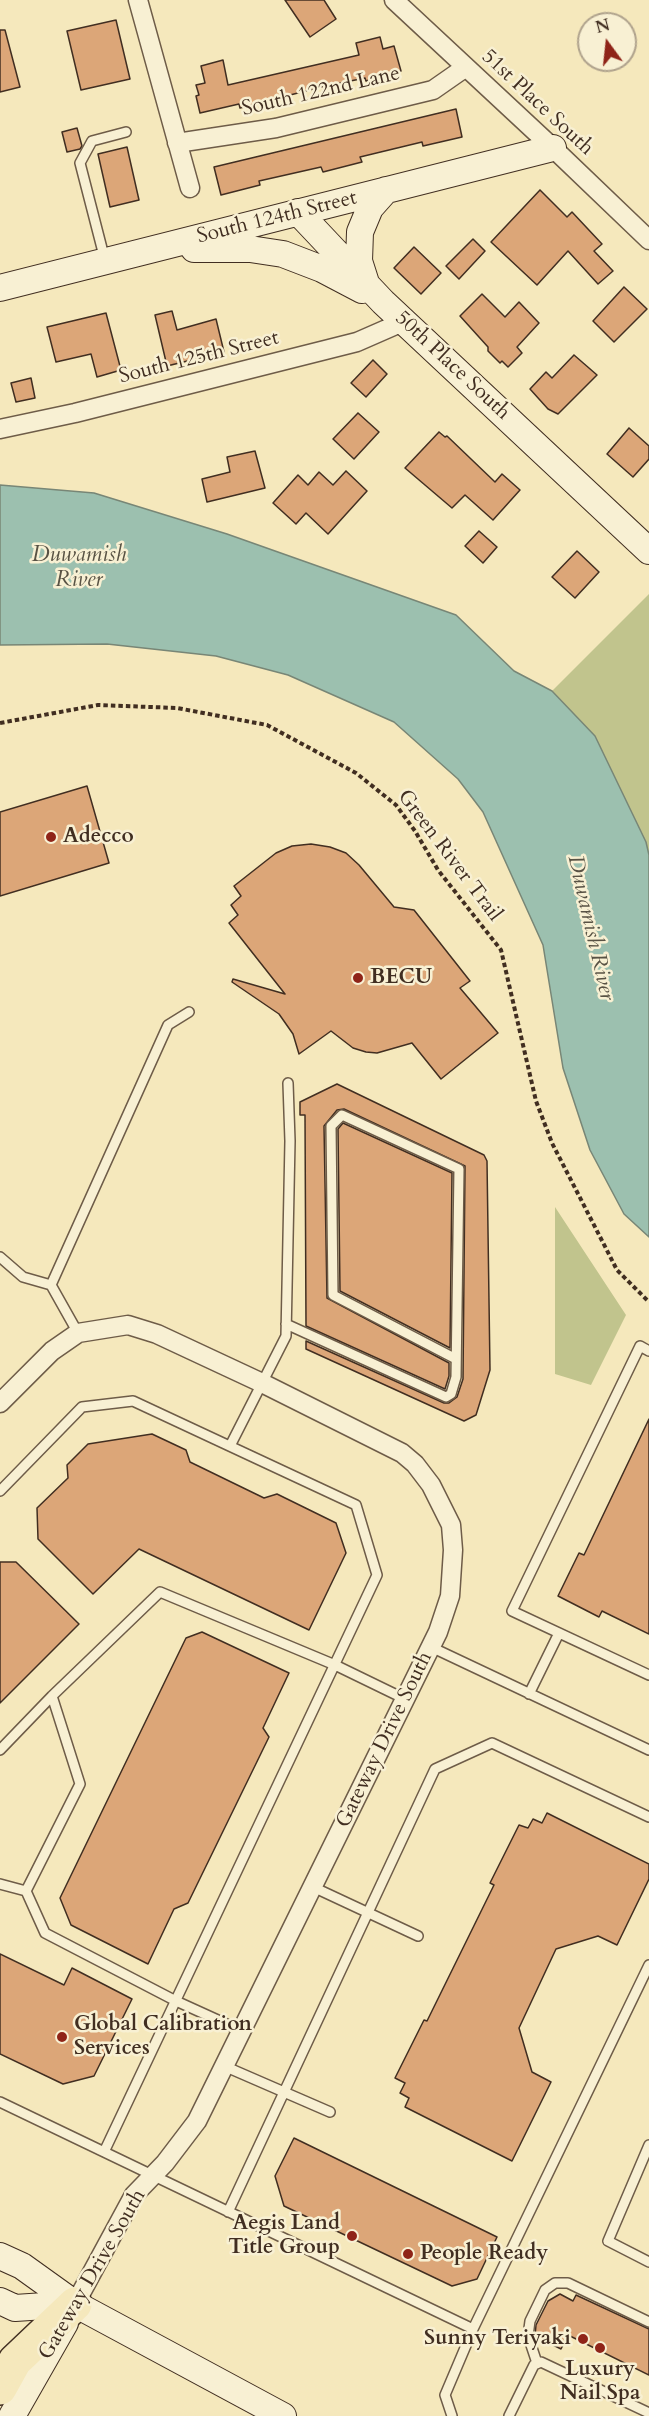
<!DOCTYPE html>
<html>
<head>
<meta charset="utf-8">
<style>
	body { margin:0 }
	#map { position:relative; width:649px; height:2416px; overflow:hidden; background:#f5e8bc; font-family:Cardo,serif }
	canvas { display:block }
	.north { position:absolute; left:577px; top:12px; width:60px; height:60px; box-sizing:border-box; background:#f8f0d3; border:2px solid #afa28c; border-radius:50%; rotate:345deg; font-size:16px; font-weight:700; line-height:24px; text-align:center; color:#412e21 }
	.north::after { content:''; display:block; margin:auto; width:21px; height:27px; background:#8f2418; clip-path:polygon(50% 0,100% 100%,50% 72%,0 100%) }
</style>
</head>
<body>
<div id="map">
<canvas width="649" height="2416"></canvas>
<div class="north">N</div>
</div>
<script>
const ctx = document.querySelector('canvas').getContext('2d');
ctx.lineJoin = 'round';
function fillPath(path, color) {
  ctx.fillStyle = color;
  ctx.fill(path, 'evenodd');
}
function shape(rows) {
  const path = new Path2D();
  for (const r of rows) {
    path.moveTo(r[0], r[1]);
    for (let i = 2; i < r.length; i += 2) path.lineTo(r[i], r[i + 1]);
  }
  return path;
}
function trace(path, color, width, dash) {
  ctx.strokeStyle = color;
  ctx.lineWidth = width;
  ctx.lineCap = dash ? 'butt' : 'round';
  ctx.setLineDash(dash || []);
  ctx.stroke(path);
}
function drawText(font, color, halo, rows, align = 'center') {
  ctx.font = font + ' Cardo,serif';
  ctx.lineWidth = 5;
  ctx.setLineDash([]);
  ctx.textBaseline = 'middle';
  ctx.strokeStyle = halo;
  ctx.fillStyle = color;
  for (const [text, x, y, turn = 0] of rows) {
    ctx.save();
    ctx.translate(x, y);
    ctx.rotate((+turn || 0) * Math.PI / 180);
    ctx.textAlign = isNaN(turn) ? turn : align;
    if (halo) ctx.strokeText(text, 0, 0);
    ctx.fillText(text, 0, 0);
    ctx.restore();
  }
}
const green = shape([
	[649,594,649,855,646,842,595,736,552,691],
	[555,1207,626,1315,591,1385,555,1374]
]);
const water = shape([
	[0,485,94,493,227,534,456,615,514,671,552,691,595,736,646,842,649,855,649,1237,624,1214,590,1150,563,1068,543,945,483,812,458,779,394,722,288,675,216,656,107,644,0,645,0,485]
]);
const building = shape([
	[285,0,324,0,336,19,310,37,285,0],
	[116,20,130,79,81,90,67,31,116,20],
	[0,30,5,30,20,87,0,92,0,30],
	[380,37,383,49,394,46,401,71,366,81,365,78,321,87,240,108,239,104,200,113,196,96,199,95,196,85,205,83,201,66,223,60,228,85,359,55,356,43,380,37],
	[456,109,462,137,423,146,422,142,360,157,362,162,323,172,321,167,259,181,260,185,221,195,214,167,456,109],
	[77,128,82,146,80,149,67,152,62,132,77,128],
	[127,147,139,200,110,207,98,154,127,147],
	[540,190,567,217,572,212,602,244,594,251,613,271,598,284,568,251,537,285,491,242,540,190],
	[473,239,485,251,459,279,446,266,473,239],
	[414,247,441,273,421,294,394,268,414,247],
	[624,287,647,309,614,342,593,321,624,287],
	[482,294,505,317,519,302,539,323,517,347,522,353,508,367,502,361,500,363,488,351,488,347,460,316,482,294],
	[172,311,177,330,216,319,224,352,167,366,155,315,172,311],
	[106,313,121,370,97,377,91,354,56,362,47,327,106,313],
	[574,355,597,375,558,414,548,409,530,389,546,372,552,378,574,355],
	[373,360,387,374,366,397,351,383,373,360],
	[31,378,35,398,16,402,11,383,31,378],
	[358,413,379,432,354,459,333,439,358,413],
	[629,428,649,446,649,459,633,477,607,454,629,428],
	[439,432,445,437,447,436,495,482,502,474,520,490,493,520,465,495,452,508,405,468,439,432],
	[255,451,265,488,207,502,202,479,230,472,227,457,255,451],
	[346,471,367,491,328,534,306,513,296,524,273,503,298,475,308,485,319,472,333,485,346,471],
	[479,531,497,547,483,563,465,546,479,531],
	[577,551,599,572,575,598,552,577,577,551],
	[87,786,109,863,0,896,0,812,87,786],
	[311,844,330,847,346,853,359,865,394,907,414,910,470,981,460,988,498,1033,441,1079,412,1043,377,1053,366,1052,353,1048,331,1031,299,1054,293,1034,279,1014,232,982,233,979,285,994,229,923,238,915,231,905,241,896,234,886,276,853,292,846,311,844],
	[337,1084,484,1155,487,1161,490,1370,476,1415,464,1421,306,1349,306,1341,444,1403,449,1403,457,1397,463,1379,465,1166,344,1109,337,1110,324,1126,327,1298,449,1363,449,1376,445,1389,306,1326,305,1115,300,1115,300,1102,337,1084],
	[343,1123,452,1173,450,1348,340,1291,338,1129,343,1123],
	[649,1419,649,1634,602,1611,599,1617,558,1596,579,1553,584,1555,649,1419],
	[152,1434,186,1450,190,1462,264,1498,277,1494,336,1523,346,1553,309,1630,139,1549,93,1594,38,1539,37,1508,68,1478,67,1465,88,1444,152,1434],
	[0,1562,16,1562,79,1624,0,1703,0,1562],
	[202,1632,289,1673,263,1728,269,1737,188,1903,174,1909,148,1964,71,1925,60,1898,186,1638,202,1632],
	[547,1813,649,1864,649,1879,617,1945,598,1936,556,1949,519,2028,532,2072,551,2082,512,2161,405,2107,409,2098,400,2093,405,2083,395,2078,424,2020,427,2021,494,1885,490,1883,519,1825,528,1828,533,1819,542,1823,547,1813],
	[0,1954,64,1985,72,1968,132,1999,94,2076,63,2084,0,2054,0,1954],
	[294,2138,497,2237,477,2279,452,2286,284,2206,275,2176,294,2138],
	[560,2294,573,2301,576,2295,649,2329,649,2375,568,2335,561,2349,535,2336,536,2325,548,2301,560,2294]
]);
const path = shape([
	[0,723,98,705,177,708,267,725,356,773,396,805,415,831,438,870,501,950,536,1101,552,1143,617,1270,649,1302]
]);
const lane = shape([
	[105,260,80,163,92,141,126,132],
	[0,1257,23,1277,51,1285,78,1333],
	[51,1285,168,1025,189,1012],
	[286,1324,446,1397,451,1394,456,1377,459,1169,342,1115,331,1126,333,1295,456,1359],
	[649,1351,640,1346,512,1611,649,1675],
	[230,1446,286,1336,290,1141,288,1083],
	[0,1491,82,1407,133,1401,356,1505,377,1575,104,2152],
	[431,1647,649,1750],
	[529,1694,559,1633],
	[0,1750,52,1696],
	[0,1884,26,1891],
	[313,1887,418,1936],
	[242,2031,176,2001,45,1933,26,1891,80,1784,52,1696,160,1592,335,1665,405,1699],
	[224,2066,330,2112],
	[0,2102,473,2329,649,1965],
	[649,2145,608,2241,649,2262],
	[228,2212,435,1769,492,1743,649,1817],
	[537,2363,528,2336,530,2321,545,2290,555,2283,568,2283,649,2322],
	[452,2416,445,2395,473,2329],
	[509,2416,534,2365,541,2362,649,2413]
]);
const street = shape([
	[138,0,190,188],
	[394,0,553,148,649,240],
	[177,143,276,128,433,90,466,67],
	[0,429,75,413,357,342,405,321],
	[0,1403,52,1351,78,1333,128,1325,157,1334,262,1383,402,1453,415,1464,431,1485,451,1525,453,1550,450,1596,438,1632,197,2121,165,2163,134,2195,75,2304]
]);
const secondary = shape([
	[298,212,383,302,649,551],
	[194,249,250,249,283,254,322,269,362,290],
	[366,283,359,261,360,232,370,208,386,190],
	[0,288,553,148],
	[0,2256,22,2266,75,2304,283,2416],
	[0,2301,15,2308,75,2304],
	[12,2416,65,2323]
]);
const highway = shape([
	[0,2388,15,2361,75,2304]
]);
const markers = [
	[51,837,6,"#8f2418"],
	[358,978,6,"#8f2418"],
	[62,2037,6,"#8f2418"],
	[352,2236,6,"#8f2418"],
	[408,2254,6,"#8f2418"],
	[583,2339,6,"#8f2418"],
	[600,2348,6,"#8f2418"]
];
const streetNames = [
	["South 122nd Lane",321,92,-13],
	["51st Place South",537,103,43],
	["South 124th Street",277,218,-14],
	["South 125th Street",199,358,-14],
	["50th Place South",452,366,43],
	["Green River Trail",449,856,53],
	["Gateway Drive South",385,1740,-64],
	["Gateway Drive South",93,2275,-60]
];
const poiNames = [
	["Adecco",63,837],
	["BECU",370,978],
	["Global Calibration",74,2025],
	["Services",74,2049],
	["Aegis Land",340,2224,"right"],
	["Title Group",340,2248,"right"],
	["People Ready",420,2254],
	["Sunny Teriyaki",571,2339,"right"],
	["Luxury",600,2370,"center"],
	["Nail Spa",600,2394,"center"]
];
const waterNames = [
	["Duwamish",79,556],
	["River",79,581],
	["Duwamish River",590,928,77]
];
fillPath(green, '#c1c48d');
fillPath(water, '#9cc0af');
trace(water, '#788676', 1.5);
fillPath(building, '#dca678');
trace(building, '#412e21', 1.5);
trace(lane, '#6e5c48', 12);
trace(street, '#6e5c48', 21);
trace(secondary, '#412e21', 28);
trace(highway, '#412e21', 36);
trace(path, '#412e21', 4, [4.5, 3]);
trace(lane, '#f8f0d3', 9);
trace(street, '#f8f0d3', 18);
trace(secondary, '#f8f0d3', 26);
trace(highway, '#f5e8bc', 33);
for (const [x, y, r, color] of markers) {
  const dot = new Path2D();
  dot.arc(x, y, r, 0, 2 * Math.PI);
  ctx.fillStyle = color;
  ctx.fill(dot);
  trace(dot, '#f8f0d3', 2);
}
drawText('21px', '#412e21', '#f8f0d3', streetNames);
drawText('bold 21px', '#412e21', '#f8f0d3', poiNames, 'left');
drawText('italic 22px', '#585244', '#f8f0d3', waterNames);
</script>
</body>
</html>
